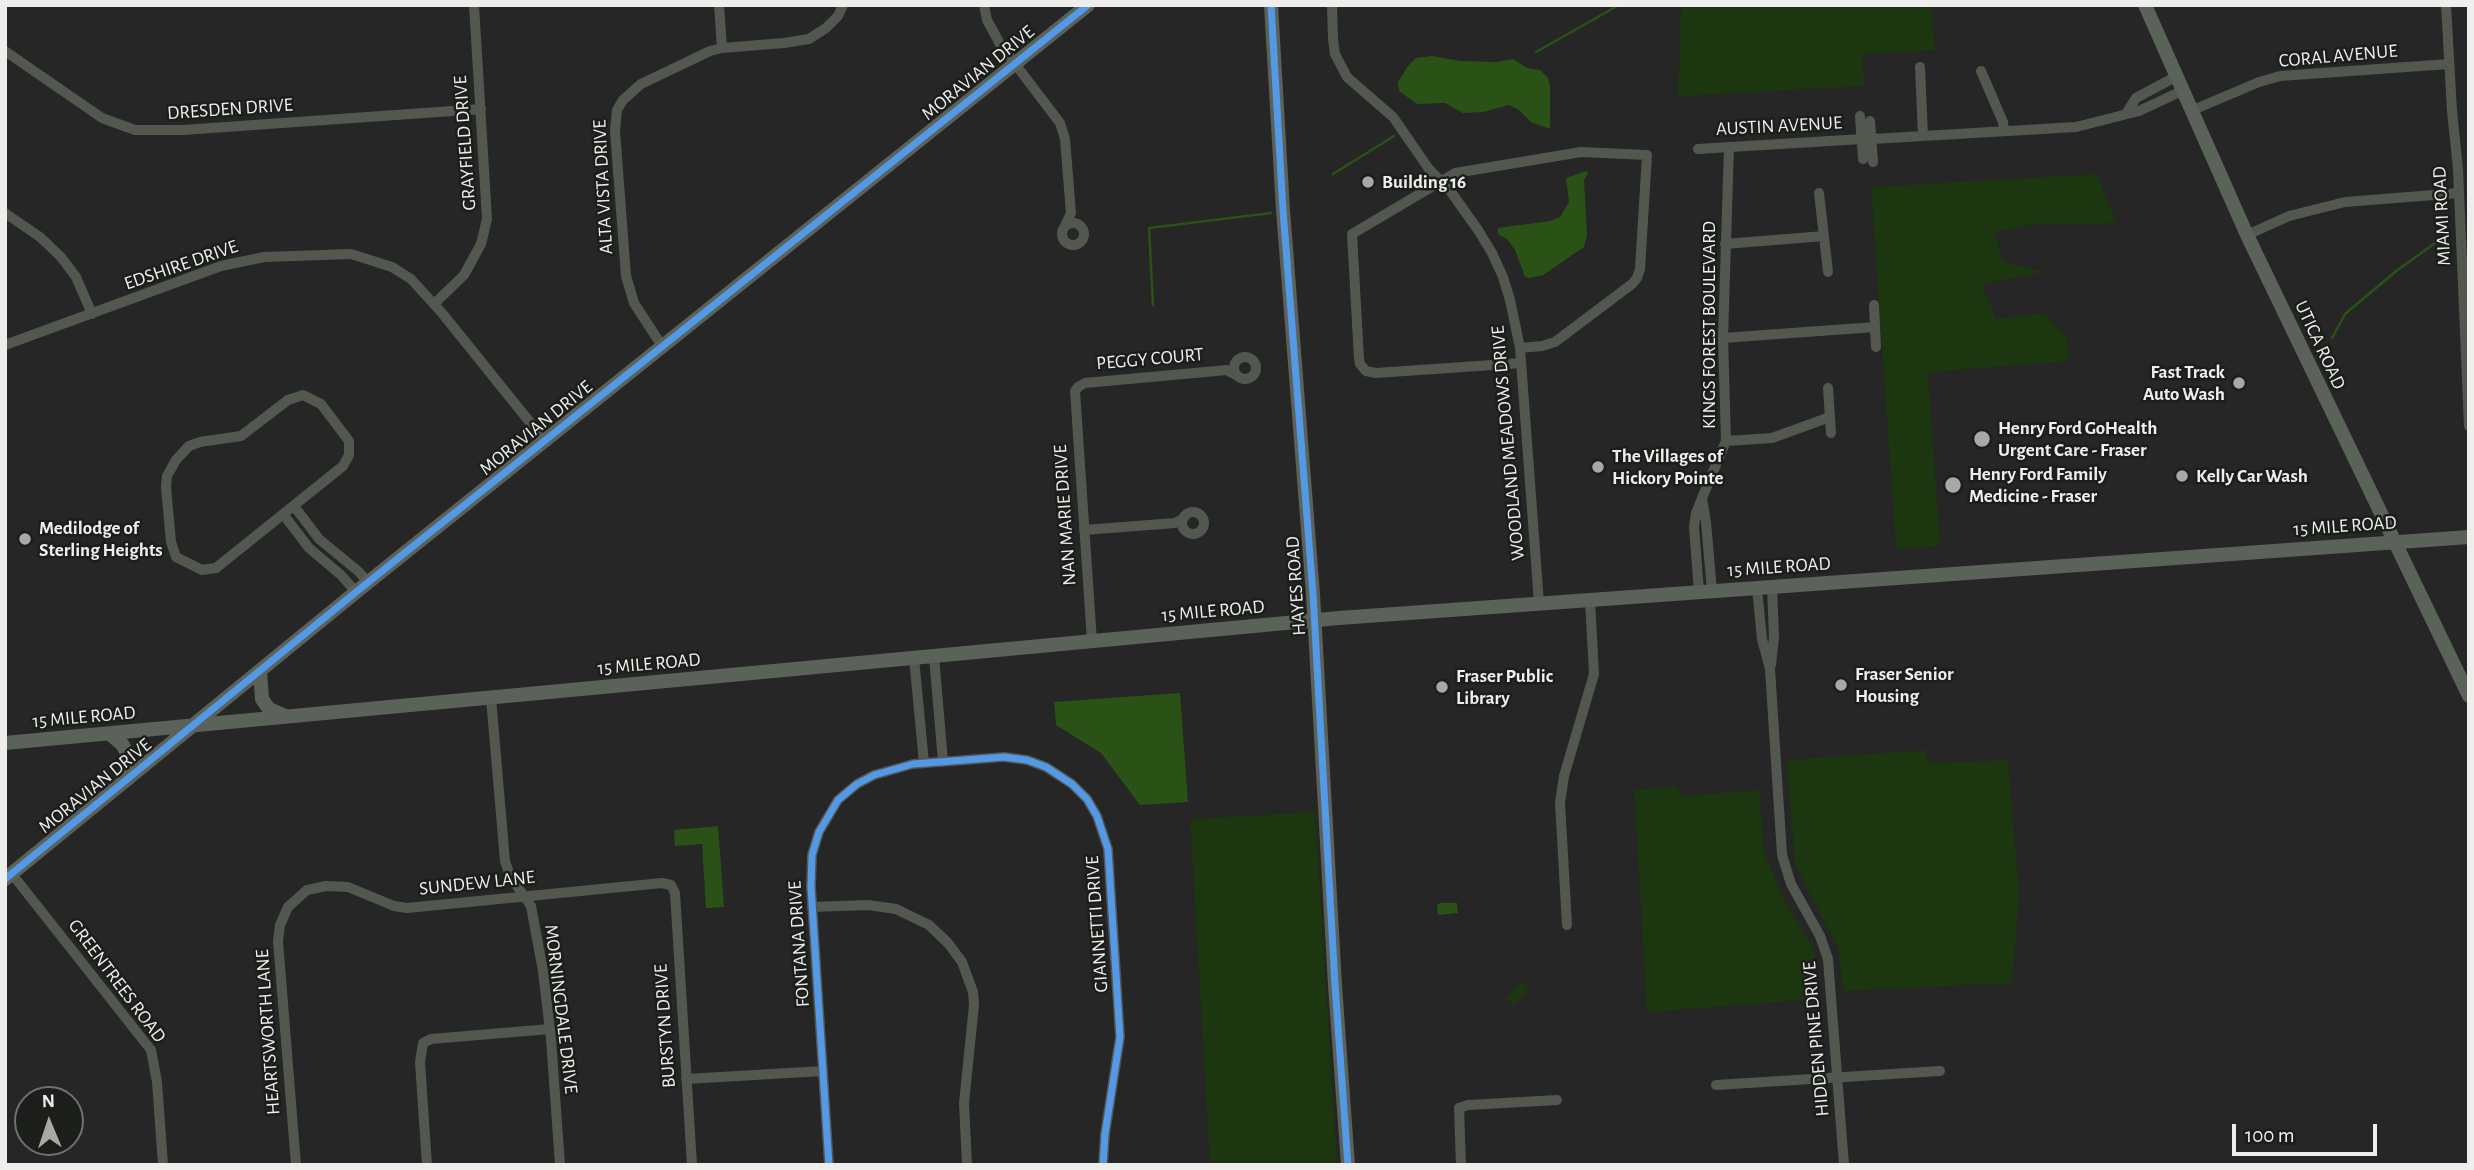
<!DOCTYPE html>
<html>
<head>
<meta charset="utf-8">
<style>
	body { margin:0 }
	#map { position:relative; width:2474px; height:1170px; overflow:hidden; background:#252625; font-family:"Alegreya Sans",sans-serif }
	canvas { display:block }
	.frame { position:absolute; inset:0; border:7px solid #eeefed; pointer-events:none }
	.north { position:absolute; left:14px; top:1086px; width:70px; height:70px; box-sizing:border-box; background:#1b1e1a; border:2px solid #6f726e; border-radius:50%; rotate:358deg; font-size:19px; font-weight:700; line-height:28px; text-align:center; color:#eeefed }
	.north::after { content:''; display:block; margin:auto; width:24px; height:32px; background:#a8a9a7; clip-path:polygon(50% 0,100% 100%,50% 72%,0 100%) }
	.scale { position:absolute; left:2232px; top:1124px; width:145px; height:32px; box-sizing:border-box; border:4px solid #eeefed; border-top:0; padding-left:9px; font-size:21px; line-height:24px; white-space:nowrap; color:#eeefed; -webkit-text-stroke:5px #1b1e1a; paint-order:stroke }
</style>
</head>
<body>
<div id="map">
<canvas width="2474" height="1170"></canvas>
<div class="frame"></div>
<div class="north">N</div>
<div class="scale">100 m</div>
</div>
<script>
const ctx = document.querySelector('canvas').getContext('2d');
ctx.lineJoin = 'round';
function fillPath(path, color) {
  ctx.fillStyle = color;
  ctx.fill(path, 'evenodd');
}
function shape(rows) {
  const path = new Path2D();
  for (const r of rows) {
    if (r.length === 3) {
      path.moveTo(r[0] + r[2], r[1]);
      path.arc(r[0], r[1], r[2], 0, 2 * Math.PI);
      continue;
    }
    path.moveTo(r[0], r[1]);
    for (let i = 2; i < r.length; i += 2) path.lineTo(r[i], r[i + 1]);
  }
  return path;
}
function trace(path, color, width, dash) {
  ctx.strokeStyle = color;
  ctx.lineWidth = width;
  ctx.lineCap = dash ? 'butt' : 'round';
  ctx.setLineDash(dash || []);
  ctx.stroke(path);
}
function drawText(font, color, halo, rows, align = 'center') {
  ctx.font = font + ' "Alegreya Sans",sans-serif';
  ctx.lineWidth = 5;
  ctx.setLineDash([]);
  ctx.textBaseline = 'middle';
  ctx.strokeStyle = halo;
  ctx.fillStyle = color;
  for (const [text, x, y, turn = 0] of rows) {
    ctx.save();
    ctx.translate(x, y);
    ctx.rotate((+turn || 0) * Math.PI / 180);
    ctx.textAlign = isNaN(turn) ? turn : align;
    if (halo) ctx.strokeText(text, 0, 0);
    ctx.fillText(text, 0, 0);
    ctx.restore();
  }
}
const green = shape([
	[1681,5,1931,5,1935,50,1862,54,1864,86,1699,95,1678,98],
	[2097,174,2116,223,2035,224,1995,232,2002,261,2044,272,1982,284,1996,319,2044,313,2067,338,2069,361,1928,372,1940,546,1896,549,1871,187],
	[1926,750,1928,763,2008,760,2019,894,2012,983,1843,991,1839,950,1795,865,1787,760],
	[1677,787,1680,796,1759,790,1764,853,1784,899,1815,951,1818,999,1647,1012,1634,790],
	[1315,812,1337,1165,1210,1165,1190,819],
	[1521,982,1529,989,1514,1005,1506,998]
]);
const water = shape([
	[1432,56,1460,61,1496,62,1513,59,1527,68,1540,70,1548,78,1550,86,1550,129,1531,122,1519,110,1509,105,1483,112,1463,113,1445,103,1417,104,1399,91,1398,82,1408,66,1416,58],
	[1586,171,1588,173,1584,180,1587,236,1584,247,1543,275,1530,278,1525,277,1515,250,1508,240,1498,234,1498,228,1550,221,1560,217,1569,202,1566,178],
	[1180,693,1188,802,1140,805,1101,753,1056,725,1054,702],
	[718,826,724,907,706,908,702,844,675,846,674,830],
	[1440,903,1457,903,1458,913,1438,915,1437,905]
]);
const stream = shape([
	[1536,52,1619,5],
	[1333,174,1394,136],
	[1153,305,1149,228,1271,213],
	[2332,338,2345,314,2395,272,2442,238]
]);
const street = shape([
	[719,5,722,48],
	[984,5,987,20,1000,44,1060,123,1065,139,1071,213,1065,226],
	[1332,5,1333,39,1335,54,1347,77,1393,117,1429,169,1451,192,1478,230,1492,253,1503,277,1510,300,1520,348,1539,603],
	[2446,5,2452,111,2458,169,2469,426],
	[5,51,102,118,135,130,183,130,481,109],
	[1920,67,1923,136],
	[1981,71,2003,122,2004,131],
	[2193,110,2259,82,2280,76,2449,64],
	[2126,114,2136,98,2177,76],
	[1860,116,1863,159],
	[1870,121,1873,162],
	[1872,139,2076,127,2139,111,2184,90],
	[1698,149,1862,139],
	[1819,193,1828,272],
	[5,213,40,237,61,257,76,277,92,314],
	[1073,234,11],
	[2247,235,2289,216,2345,202,2459,193],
	[1725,244,1824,236],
	[435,303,464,275,481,244,487,219,474,5],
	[1874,305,1876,347],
	[1723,338,1875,327],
	[5,345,221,266,264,257,351,254,392,267,411,279,442,313,545,441],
	[662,346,634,303,626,276,615,131,617,110,623,100,641,84,710,51,722,48,784,43,809,39,826,28,838,16,843,5],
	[1520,348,1542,346,1555,342,1632,284,1637,278,1640,269,1647,155,1581,152,1455,173,1352,234,1359,359,1360,364,1366,371,1376,373,1521,363],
	[1245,368,11],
	[1828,388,1831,433],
	[303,395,321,404,349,441,349,455,343,466,216,568,202,570,176,557,171,542,166,487,167,476,176,460,189,446,200,442,241,436,288,400,303,395],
	[1726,441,1772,438,1830,417],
	[1702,498,1726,441,1723,338,1729,147],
	[294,506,319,539,358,571,368,582],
	[1193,523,11],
	[283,514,309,548,341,575,356,592],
	[1084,530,1175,523,1184,518],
	[1757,588,1762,639,1770,669,1782,855,1791,884,1820,936,1828,959,1844,1165],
	[1699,592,1694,527,1696,513,1702,498,1706,522,1712,591],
	[1092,641,1075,391,1078,387,1085,383,1227,370,1238,376],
	[934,656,943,762],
	[914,658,924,763],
	[1771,665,1774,637,1772,587],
	[491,698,505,861,510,876,531,906,543,971,551,1039,560,1165],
	[12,874,151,1050,157,1082,163,1165],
	[812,907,868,905,896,909,929,925,948,943,962,962,973,992,974,1005,964,1103,967,1165],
	[1567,925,1560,803,1564,776,1594,674,1590,600],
	[686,1079,823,1071],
	[1716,1085,1940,1071],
	[296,1165,278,941,280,925,288,907,307,890,326,886,348,887,394,906,407,908,662,883,671,885,675,893,692,1165],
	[427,1165,420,1062,423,1043,431,1039,550,1029],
	[829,1165,811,887,812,855,819,832,838,800,857,784,874,775,913,764,1004,757,1027,760,1046,767,1072,784,1087,799,1097,816,1108,849,1120,1037,1105,1134,1103,1165],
	[1461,1165,1459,1108,1468,1105,1557,1100]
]);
const secondary = shape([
	[1271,5,1283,210,1313,594,1335,985,1348,1165],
	[2145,5,2247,235,2469,696],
	[260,672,262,699,269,709,285,716],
	[110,734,122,744,127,753,128,779],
	[5,743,1339,618,2469,537],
	[5,879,356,592,1088,5]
]);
const cycleway = shape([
	[1271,5,1283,210,1313,594,1335,985,1348,1165],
	[5,879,356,592,1088,5],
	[829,1165,811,887,812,855,819,832,838,800,857,784,874,775,913,764,1004,757,1027,760,1046,767,1072,784,1087,799,1097,816,1108,849,1120,1037,1105,1134,1103,1165]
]);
const markers = [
	[1368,182,7,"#a8a9a7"],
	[2239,383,7,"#a8a9a7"],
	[1982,439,9,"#a8a9a7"],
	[1598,467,7,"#a8a9a7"],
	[2182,476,7,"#a8a9a7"],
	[1953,485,9,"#a8a9a7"],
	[25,539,7,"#a8a9a7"],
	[1841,685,7,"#a8a9a7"],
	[1442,687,7,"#a8a9a7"]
];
const streetNames = [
	["CORAL AVENUE",2338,56,-5],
	["MORAVIAN DRIVE",978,73,-39],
	["DRESDEN DRIVE",230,109,-4],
	["AUSTIN AVENUE",1779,126,-3],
	["GRAYFIELD DRIVE",465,143,-94],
	["ALTA VISTA DRIVE",603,187,-93],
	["MIAMI ROAD",2442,216,-93],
	["EDSHIRE DRIVE",181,265,-19],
	["KINGS FOREST BOULEVARD",1709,325,-90],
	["UTICA ROAD",2320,345,65],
	["PEGGY COURT",1150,359,-5],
	["MORAVIAN DRIVE",536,428,-39],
	["WOODLAND MEADOWS DRIVE",1508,443,-95],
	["NAN MARIE DRIVE",1065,515,-94],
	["15 MILE ROAD",2345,526,-4],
	["15 MILE ROAD",1779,567,-4],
	["HAYES ROAD",1296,586,-94],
	["15 MILE ROAD",1213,611,-5],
	["15 MILE ROAD",649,664,-5],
	["15 MILE ROAD",84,717,-5],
	["MORAVIAN DRIVE",95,786,-39],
	["SUNDEW LANE",477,883,-6],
	["GIANNETTI DRIVE",1097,924,-94],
	["FONTANA DRIVE",799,944,-94],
	["GREENTREES ROAD",117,981,53],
	["MORNINGDALE DRIVE",561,1009,83],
	["BURSTYN DRIVE",665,1026,-94],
	["HEARTSWORTH LANE",268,1032,-94],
	["HIDDEN PINE DRIVE",1816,1039,-95]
];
const poiNames = [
	["Building 16",1382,182],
	["Fast Track",2225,372,"right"],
	["Auto Wash",2225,394,"right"],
	["Henry Ford GoHealth",1998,428],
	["Urgent Care - Fraser",1998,450],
	["The Villages of",1612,456],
	["Hickory Pointe",1612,478],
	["Henry Ford Family",1969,474],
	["Medicine - Fraser",1969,496],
	["Kelly Car Wash",2196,476],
	["Medilodge of",39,528],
	["Sterling Heights",39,550],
	["Fraser Senior",1855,674],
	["Housing",1855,696],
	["Fraser Public",1456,676],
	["Library",1456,698]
];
fillPath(green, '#1c360f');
fillPath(water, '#2a5216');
trace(stream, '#2a5216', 2.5);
trace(street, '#525850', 10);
trace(secondary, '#5b6259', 14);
trace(cycleway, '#5399e6', 7);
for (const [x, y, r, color] of markers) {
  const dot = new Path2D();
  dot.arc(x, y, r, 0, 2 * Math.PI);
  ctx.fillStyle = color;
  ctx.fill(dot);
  trace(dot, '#1b1e1a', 2.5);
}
drawText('19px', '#eeefed', '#1b1e1a', streetNames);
drawText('bold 19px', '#eeefed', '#1b1e1a', poiNames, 'left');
</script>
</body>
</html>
